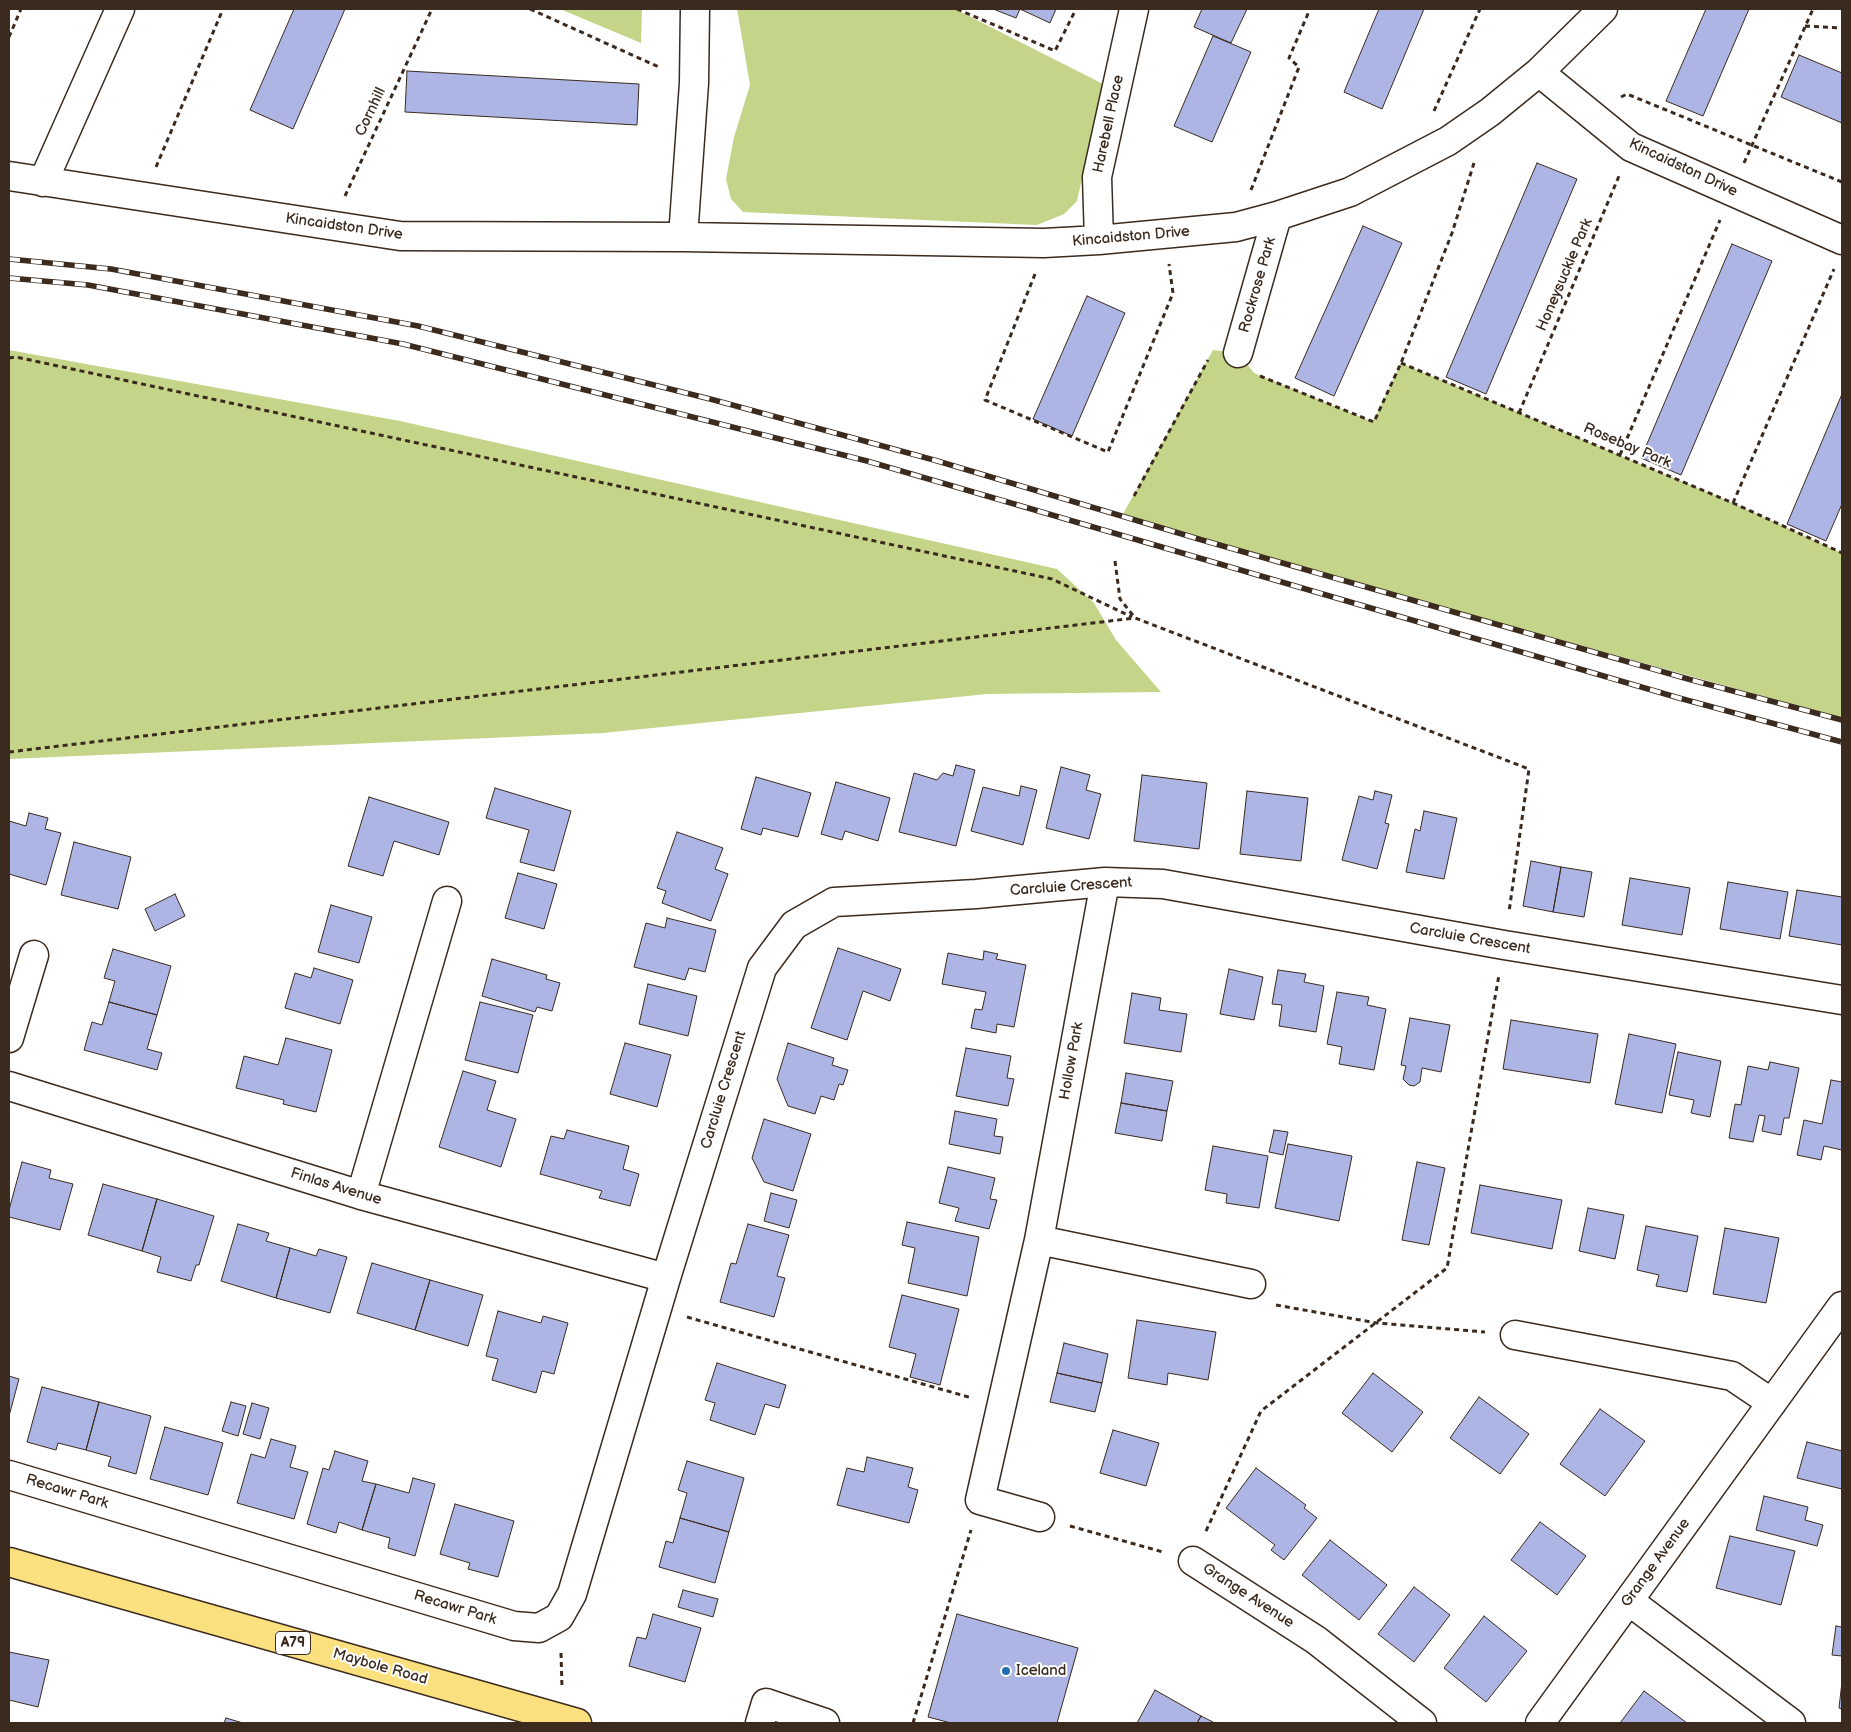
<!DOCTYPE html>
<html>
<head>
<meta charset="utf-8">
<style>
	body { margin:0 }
	#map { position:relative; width:1851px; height:1732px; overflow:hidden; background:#fff; font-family:"Balsamiq Sans",sans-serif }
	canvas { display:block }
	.frame { position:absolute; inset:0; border:10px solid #3b2a1e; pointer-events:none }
</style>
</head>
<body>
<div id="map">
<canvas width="1851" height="1732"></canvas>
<div class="frame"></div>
</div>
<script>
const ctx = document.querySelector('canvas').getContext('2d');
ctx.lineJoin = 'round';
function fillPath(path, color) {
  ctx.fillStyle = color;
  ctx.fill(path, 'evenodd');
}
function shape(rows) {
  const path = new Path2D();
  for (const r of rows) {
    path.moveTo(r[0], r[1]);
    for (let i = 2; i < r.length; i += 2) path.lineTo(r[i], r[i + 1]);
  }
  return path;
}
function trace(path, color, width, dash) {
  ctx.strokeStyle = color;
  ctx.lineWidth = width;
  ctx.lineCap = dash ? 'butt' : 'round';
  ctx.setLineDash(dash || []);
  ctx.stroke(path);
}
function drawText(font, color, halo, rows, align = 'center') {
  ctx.font = font + ' "Balsamiq Sans",sans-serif';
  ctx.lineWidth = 4;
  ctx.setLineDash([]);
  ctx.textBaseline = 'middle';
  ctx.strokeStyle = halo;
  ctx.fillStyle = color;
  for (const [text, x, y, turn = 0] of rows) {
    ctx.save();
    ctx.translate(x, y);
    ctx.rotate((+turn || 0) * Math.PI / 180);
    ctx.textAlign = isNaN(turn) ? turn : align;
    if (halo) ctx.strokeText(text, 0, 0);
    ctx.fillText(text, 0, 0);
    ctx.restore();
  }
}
const green = shape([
	[560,9,642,9,641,43],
	[737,9,955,9,1103,84,1077,201,1064,214,1037,225,743,212,731,199,726,179,734,137,750,85],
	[9,350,400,421,1057,569,1094,603,1116,640,1161,692,987,694,603,733,9,759],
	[1213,350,1238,353,1254,373,1373,422,1401,363,1733,503,1842,553,1842,718,1358,584,1122,516]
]);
const building = shape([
	[294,9,345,9,293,129,250,110,294,9],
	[993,9,1056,9,1050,23,1020,9,1016,18,993,9],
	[1202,9,1247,9,1231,43,1194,27,1202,9],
	[1379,9,1424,9,1382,109,1344,92,1379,9],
	[1706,9,1749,9,1703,116,1666,101,1706,9],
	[1213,36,1251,52,1212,142,1174,126,1213,36],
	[1799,55,1842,73,1842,123,1781,97,1799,55],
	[407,71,639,84,637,125,405,112,407,71],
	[1537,163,1577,179,1486,394,1446,377,1537,163],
	[1363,226,1402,243,1334,396,1295,378,1363,226],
	[1732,244,1772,261,1681,475,1641,458,1732,244],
	[1087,296,1125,313,1072,436,1033,419,1087,296],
	[1842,394,1842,504,1826,541,1787,524,1842,394],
	[956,765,975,770,956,846,899,832,914,773,937,780,943,773,953,776,956,765],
	[1061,767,1090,775,1086,790,1101,794,1089,839,1046,828,1061,767],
	[1142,775,1207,783,1199,849,1134,841,1142,775],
	[756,777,811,793,798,837,763,828,761,835,741,829,756,777],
	[836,782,890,798,878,841,845,831,842,840,821,834,836,782],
	[1021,786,1037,790,1023,845,971,831,983,787,1019,796,1021,786],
	[495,788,571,811,554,871,520,862,529,830,486,818,495,788],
	[1247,791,1308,798,1301,861,1240,854,1247,791],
	[1375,791,1392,795,1385,823,1389,824,1377,869,1342,860,1359,796,1373,800,1375,791],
	[369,797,449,822,439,855,394,841,383,876,348,866,369,797],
	[1424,811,1457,818,1444,879,1406,872,1415,829,1420,831,1424,811],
	[29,813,48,818,45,829,61,833,46,885,9,874,9,821,26,826,29,813],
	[677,832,723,848,715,869,728,874,711,921,662,903,666,891,657,888,677,832],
	[74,842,131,857,118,909,61,895,74,842],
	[1531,861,1561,867,1553,912,1523,906,1531,861],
	[1561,867,1592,872,1584,917,1553,912,1561,867],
	[518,873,557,884,544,929,505,918,518,873],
	[1630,878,1690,888,1682,935,1622,925,1630,878],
	[1728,882,1788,892,1780,939,1720,929,1728,882],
	[1797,890,1842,897,1842,945,1789,936,1797,890],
	[175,894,185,916,155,931,145,909,175,894],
	[331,905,372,917,359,963,318,952,331,905],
	[667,918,716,930,705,972,689,968,685,980,634,967,646,923,665,928,667,918],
	[838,948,901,969,890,1001,863,991,847,1040,811,1028,838,948],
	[113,949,171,966,157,1015,109,1002,115,981,104,978,113,949],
	[984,951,998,954,996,959,1026,965,1014,1027,997,1024,996,1033,971,1028,975,1009,982,1010,986,992,942,984,948,953,983,960,984,951],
	[492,959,547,975,546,979,560,983,552,1011,537,1007,535,1012,482,996,492,959],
	[314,968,353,980,340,1024,285,1008,295,973,311,978,314,968],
	[1229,969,1263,977,1254,1020,1220,1014,1229,969],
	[1278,970,1306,974,1304,982,1324,986,1316,1032,1279,1026,1282,1005,1272,1004,1278,970],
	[648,984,697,996,688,1036,639,1024,648,984],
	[1337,992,1369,997,1367,1005,1386,1009,1374,1070,1339,1064,1342,1047,1327,1044,1337,992],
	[1132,993,1161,998,1159,1010,1187,1014,1181,1052,1124,1043,1132,993],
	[109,1002,157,1015,147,1049,162,1053,157,1070,84,1050,92,1022,102,1025,109,1002],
	[480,1002,533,1015,518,1073,465,1060,480,1002],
	[1410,1018,1450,1025,1441,1072,1422,1068,1420,1082,1414,1086,1409,1085,1403,1079,1406,1066,1401,1065,1410,1018],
	[1511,1020,1598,1034,1590,1083,1503,1069,1511,1020],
	[1629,1034,1676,1044,1662,1113,1615,1104,1629,1034],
	[286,1038,332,1050,316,1112,283,1104,284,1100,236,1088,244,1056,278,1065,286,1038],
	[625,1043,671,1055,657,1107,610,1094,625,1043],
	[788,1043,834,1058,832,1065,848,1070,843,1085,839,1084,834,1100,821,1096,815,1114,788,1106,777,1079,788,1043],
	[966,1048,1011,1056,1007,1078,1014,1079,1008,1106,956,1096,966,1048],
	[1678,1052,1721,1061,1710,1117,1691,1113,1694,1100,1669,1095,1678,1052],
	[1770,1062,1799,1068,1789,1118,1784,1118,1781,1135,1762,1131,1765,1116,1759,1115,1753,1142,1729,1138,1735,1104,1741,1105,1748,1066,1768,1070,1770,1062],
	[463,1071,496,1081,487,1110,516,1119,501,1167,439,1147,463,1071],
	[1126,1073,1173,1081,1167,1111,1121,1103,1126,1073],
	[1831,1080,1842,1082,1842,1150,1824,1146,1821,1160,1797,1155,1804,1120,1822,1124,1831,1080],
	[1121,1103,1167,1111,1162,1141,1115,1133,1121,1103],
	[955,1111,997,1119,994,1136,1003,1137,1000,1154,949,1144,955,1111],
	[764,1119,811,1134,793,1191,764,1182,752,1158,764,1119],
	[567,1130,629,1146,623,1169,639,1174,630,1206,599,1198,602,1191,540,1174,551,1136,564,1139,567,1130],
	[1274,1130,1288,1132,1283,1155,1269,1152,1274,1130],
	[1288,1144,1352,1156,1339,1221,1275,1208,1288,1144],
	[1213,1146,1268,1156,1259,1208,1226,1203,1227,1194,1205,1190,1213,1146],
	[22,1162,51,1170,49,1178,73,1184,60,1230,9,1217,9,1210,22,1162],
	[1417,1162,1445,1168,1429,1245,1402,1240,1417,1162],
	[948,1167,995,1178,990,1199,997,1200,989,1229,955,1221,959,1208,939,1203,948,1167],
	[103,1184,157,1199,142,1251,88,1235,103,1184],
	[1480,1185,1562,1200,1552,1249,1471,1233,1480,1185],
	[771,1193,797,1200,789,1228,764,1221,771,1193],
	[157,1199,214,1216,199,1265,196,1265,191,1281,157,1272,161,1257,142,1251,157,1199],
	[1588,1208,1624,1215,1615,1259,1579,1251,1588,1208],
	[907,1222,979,1237,967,1296,908,1283,915,1248,902,1245,907,1222],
	[238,1224,269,1233,266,1241,290,1248,276,1298,221,1281,238,1224],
	[748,1224,789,1235,777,1276,785,1278,774,1317,720,1302,731,1263,736,1264,748,1224],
	[1646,1226,1698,1236,1687,1292,1656,1286,1659,1275,1637,1270,1646,1226],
	[1725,1228,1779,1238,1766,1303,1713,1294,1725,1228],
	[290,1248,316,1256,319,1249,347,1257,330,1313,276,1298,290,1248],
	[372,1263,430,1280,415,1330,357,1313,372,1263],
	[430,1280,483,1295,468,1346,415,1330,430,1280],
	[902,1295,959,1309,940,1385,910,1377,916,1354,889,1347,902,1295],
	[498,1311,541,1323,543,1316,568,1323,554,1374,542,1371,536,1393,492,1380,498,1359,486,1356,498,1311],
	[1137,1320,1216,1332,1208,1380,1168,1373,1167,1385,1128,1378,1137,1320],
	[1064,1343,1108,1354,1102,1383,1057,1373,1064,1343],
	[717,1363,786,1385,779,1408,765,1404,755,1435,710,1420,715,1403,705,1400,717,1363],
	[1057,1373,1102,1383,1095,1412,1050,1402,1057,1373],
	[1373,1373,1423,1412,1392,1452,1342,1413,1373,1373],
	[9,1376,19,1379,9,1416,9,1376],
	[42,1387,99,1402,86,1450,58,1443,56,1450,27,1442,42,1387],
	[1479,1397,1529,1434,1500,1474,1450,1438,1479,1397],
	[99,1402,151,1416,136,1474,108,1466,111,1457,86,1450,99,1402],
	[231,1402,246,1406,238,1436,222,1431,231,1402],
	[252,1403,269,1408,260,1439,243,1434,252,1403],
	[1600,1409,1645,1441,1605,1496,1560,1464,1600,1409],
	[165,1427,223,1443,208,1495,150,1479,165,1427],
	[1113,1430,1159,1443,1146,1486,1100,1473,1113,1430],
	[271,1439,296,1446,290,1467,308,1472,294,1519,237,1503,251,1454,265,1458,271,1439],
	[1807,1442,1842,1451,1842,1489,1797,1478,1807,1442],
	[335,1451,368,1461,362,1481,376,1484,362,1530,339,1522,336,1533,307,1524,323,1468,329,1470,335,1451],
	[867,1457,913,1468,908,1487,918,1490,909,1523,837,1505,847,1468,864,1472,867,1457],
	[687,1461,744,1478,729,1532,680,1518,687,1493,678,1490,687,1461],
	[1256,1468,1306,1505,1304,1508,1317,1518,1284,1560,1271,1550,1275,1545,1226,1508,1256,1468],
	[413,1478,435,1484,415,1556,388,1548,390,1538,362,1530,376,1484,409,1493,413,1478],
	[1764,1496,1808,1507,1805,1520,1823,1525,1817,1546,1756,1530,1764,1496],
	[455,1504,514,1521,498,1577,468,1569,470,1563,440,1554,455,1504],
	[680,1518,729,1532,715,1583,659,1567,666,1541,673,1543,680,1518],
	[1540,1522,1586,1556,1557,1595,1511,1560,1540,1522],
	[1730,1536,1795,1551,1781,1605,1716,1588,1730,1536],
	[1330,1540,1387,1585,1359,1620,1302,1575,1330,1540],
	[1414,1587,1450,1615,1414,1662,1378,1634,1414,1587],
	[683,1590,718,1599,713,1617,678,1607,683,1590],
	[653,1614,701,1628,685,1682,629,1666,637,1637,646,1639,653,1614],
	[957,1614,1078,1648,1057,1723,951,1723,928,1717,957,1614],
	[1484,1616,1527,1651,1486,1702,1444,1668,1484,1616],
	[1836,1626,1842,1627,1842,1656,1832,1655,1836,1626],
	[9,1652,49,1660,38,1707,9,1700,9,1652],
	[1842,1682,1842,1709,1839,1708,1842,1682],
	[1155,1690,1201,1716,1197,1723,1137,1723,1155,1690],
	[1644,1691,1687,1723,1620,1723,1644,1691],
	[1201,1716,1215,1723,1197,1723,1201,1716],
	[226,1718,243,1723,224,1723,226,1718]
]);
const path = shape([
	[530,9,661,68],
	[957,9,1055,51,1076,9],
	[1805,26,1842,28],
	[9,37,21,9],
	[1621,97,1627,94,1842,182],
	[1434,111,1480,9],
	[1744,163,1813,9],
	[156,167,223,9],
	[1251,190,1299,67,1289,58,1310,9],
	[345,196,432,9],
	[1035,274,985,400,1108,452,1173,293,1169,264],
	[9,358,16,357,1052,579,1132,617],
	[1401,363,1733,503,1842,553],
	[1260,376,1374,422,1401,363,1452,233,1474,163],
	[1519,413,1619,176],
	[1620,455,1720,220],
	[1134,496,1208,360],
	[1733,503,1834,269],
	[1115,561,1120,599,1135,618,1529,769,1509,912],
	[9,752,1135,618],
	[1276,1305,1377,1323,1485,1332],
	[687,1317,972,1398],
	[1070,1526,1163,1552],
	[1206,1531,1261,1411,1447,1268,1499,975],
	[561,1653,562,1687],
	[913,1723,971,1530]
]);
const minor = shape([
	[1539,72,1631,147,1842,240],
	[9,176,400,236,683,237,1044,243,1099,240,1236,227,1277,216,1350,192,1448,141,1490,112,1539,72,1603,9],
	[43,182,120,9],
	[683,237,694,83,695,9],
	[1099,240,1097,177,1134,9],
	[1238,353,1277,216],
	[9,1038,34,955],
	[9,1086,361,1195,666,1278],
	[361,1195,447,901],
	[1039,1240,1251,1284],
	[1515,1335,1732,1376,1772,1403],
	[9,1475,514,1626,539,1628,559,1617,572,1594,666,1278,762,968,794,925,834,902,976,894,1105,882,1163,884,1504,945,1842,1000],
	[1040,1517,980,1500,1039,1240,1105,882],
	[1193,1561,1316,1640,1422,1723],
	[1629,1601,1791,1723],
	[760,1723,766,1703,825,1723],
	[1540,1723,1842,1306]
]);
const major = shape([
	[9,1562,577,1723]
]);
const rail = shape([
	[9,259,111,269,418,326,714,400,934,460,1202,540,1688,679,1842,720],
	[9,278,88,285,403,344,867,461,1679,698,1842,742]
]);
const markers = [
	[1006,1671,5,"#1f6fb2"]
];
const shields = [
	[293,1643,35]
];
const shieldNames = [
	["A79",293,1643]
];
const streetNames = [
	["Cornhill",371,112,-65],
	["Harebell Place",1109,124,-78],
	["Kincaidston Drive",1683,168,25],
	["Kincaidston Drive",344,227,8],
	["Kincaidston Drive",1131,237,-5],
	["Honeysuckle Park",1565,275,-67],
	["Rockrose Park",1258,285,-74],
	["Rosebay Park",1627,446,23],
	["Carcluie Crescent",1071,887,-4],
	["Carcluie Crescent",1470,939,10],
	["Hollow Park",1072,1061,-80],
	["Carcluie Crescent",724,1090,-73],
	["Finlas Avenue",336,1187,17],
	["Recawr Park",67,1492,17],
	["Grange Avenue",1656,1563,-54],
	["Grange Avenue",1248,1596,33],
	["Recawr Park",455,1608,17],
	["Maybole Road",380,1667,16]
];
const poiNames = [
	["Iceland",1016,1671]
];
fillPath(green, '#c4d489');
fillPath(building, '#adb5e5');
trace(building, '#3b2a1e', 1);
trace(minor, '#3b2a1e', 31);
trace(major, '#3b2a1e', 31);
trace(path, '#3b2a1e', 3, [5, 4]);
trace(minor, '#fff', 28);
trace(major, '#fbe080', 28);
trace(rail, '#3b2a1e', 5.5);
trace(rail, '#fff', 4, [11]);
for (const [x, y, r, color] of markers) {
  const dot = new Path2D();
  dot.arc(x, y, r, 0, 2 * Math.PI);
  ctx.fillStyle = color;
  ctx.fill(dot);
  trace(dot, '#fff', 2);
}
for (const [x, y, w] of shields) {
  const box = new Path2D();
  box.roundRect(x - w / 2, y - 11.5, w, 23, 4);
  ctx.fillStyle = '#fff';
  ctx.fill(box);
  trace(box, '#3b2a1e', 1);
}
drawText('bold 14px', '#3b2a1e', null, shieldNames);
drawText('15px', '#3b2a1e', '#fff', streetNames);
drawText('15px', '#3b2a1e', '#fff', poiNames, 'left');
</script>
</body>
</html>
